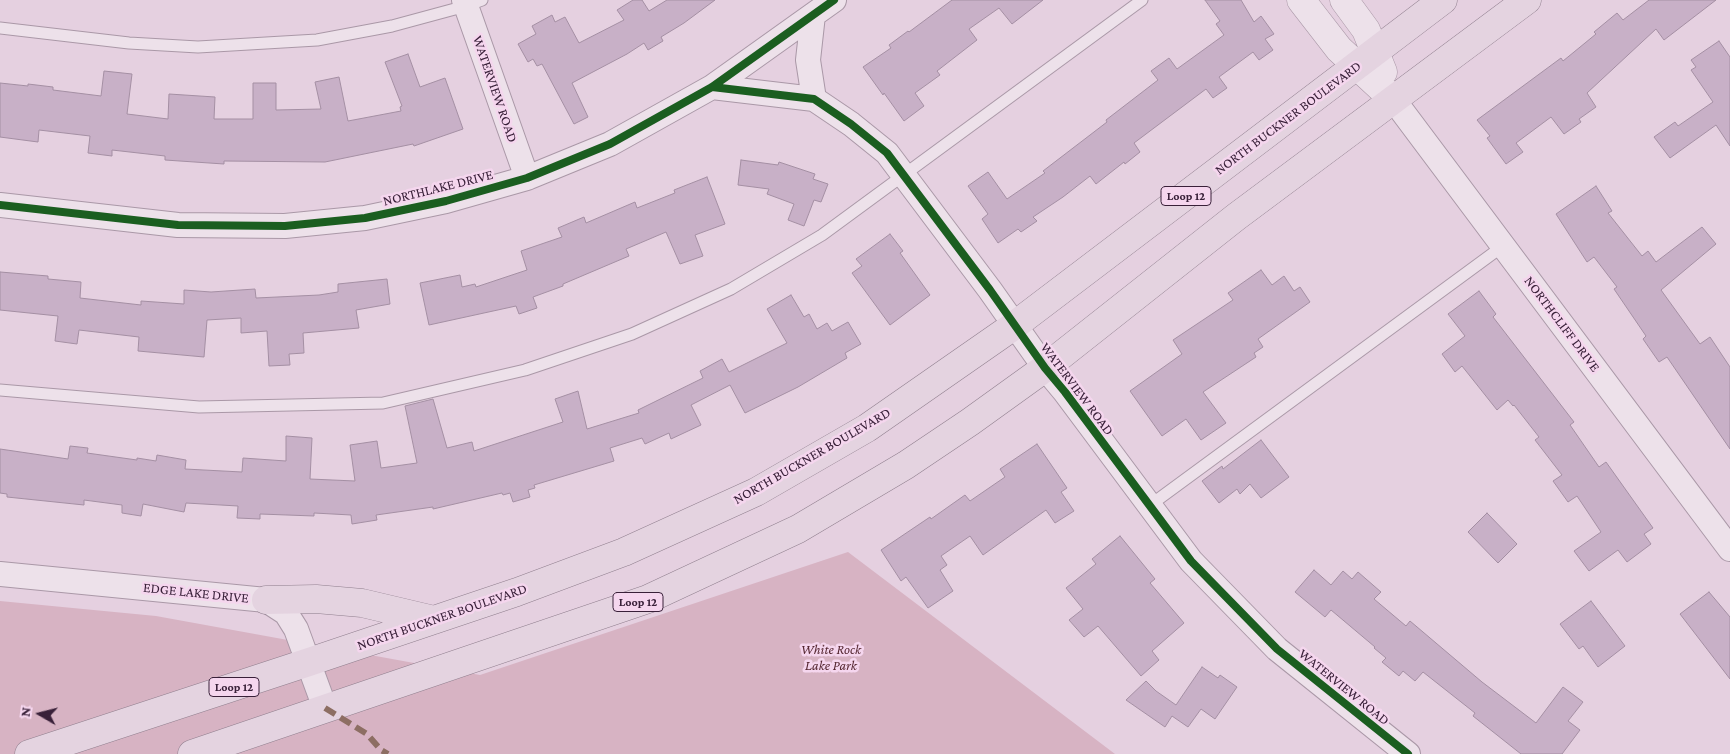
<!DOCTYPE html>
<html>
<head>
<meta charset="utf-8">
<style>
	body { margin:0 }
	#map { position:relative; width:1730px; height:754px; overflow:hidden; background:#e5d0e0; font-family:"Crimson Pro",serif }
	canvas { display:block }
	.north { position:absolute; left:15px; top:689px; width:50px; height:50px; -webkit-text-stroke:4px #f5d6ee; paint-order:stroke; rotate:278deg; font-size:14px; font-weight:700; line-height:20px; text-align:center; color:#392039 }
	.north::after { content:''; display:block; margin:auto; width:18px; height:22px; background:#392039; clip-path:polygon(50% 0,100% 100%,50% 72%,0 100%) }
</style>
</head>
<body>
<div id="map">
<canvas width="1730" height="754"></canvas>
<div class="north">N</div>
</div>
<script>
const ctx = document.querySelector('canvas').getContext('2d');
ctx.lineJoin = 'round';
function fillPath(path, color) {
  ctx.fillStyle = color;
  ctx.fill(path, 'evenodd');
}
function shape(rows) {
  const path = new Path2D();
  for (const r of rows) {
    path.moveTo(r[0], r[1]);
    for (let i = 2; i < r.length; i += 2) path.lineTo(r[i], r[i + 1]);
  }
  return path;
}
function trace(path, color, width, dash) {
  ctx.strokeStyle = color;
  ctx.lineWidth = width;
  ctx.lineCap = dash ? 'butt' : 'round';
  ctx.setLineDash(dash || []);
  ctx.stroke(path);
}
function drawText(font, color, halo, rows, align = 'center') {
  ctx.font = font + ' "Crimson Pro",serif';
  ctx.lineWidth = 5;
  ctx.setLineDash([]);
  ctx.textBaseline = 'middle';
  ctx.strokeStyle = halo;
  ctx.fillStyle = color;
  for (const [text, x, y, turn = 0] of rows) {
    ctx.save();
    ctx.translate(x, y);
    ctx.rotate((+turn || 0) * Math.PI / 180);
    ctx.textAlign = isNaN(turn) ? turn : align;
    if (halo) ctx.strokeText(text, 0, 0);
    ctx.fillText(text, 0, 0);
    ctx.restore();
  }
}
const green = shape([
	[848,552,1115,754,0,754,0,601,156,616,480,675]
]);
const building = shape([
	[633,0,642,0,649,11,667,0,715,0,684,23,661,37,663,41,648,50,644,43,627,54,572,83,588,117,574,124,542,64,537,66,533,59,528,62,518,44,536,34,532,26,552,15,555,22,565,17,579,43,624,20,617,10,633,0],
	[952,0,1043,0,1012,24,999,8,969,29,977,40,937,71,940,75,915,93,924,106,904,121,884,93,883,95,863,67,891,48,889,45,908,31,909,32,952,0],
	[1205,0,1241,0,1254,22,1261,16,1274,34,1265,39,1273,50,1259,60,1253,52,1219,77,1227,88,1213,98,1206,89,1134,143,1140,152,1125,164,1124,162,1096,184,1090,176,1063,197,1033,217,1037,221,1021,232,1018,229,998,243,982,219,988,214,968,186,988,172,1007,199,1045,173,1043,171,1107,122,1106,120,1158,80,1151,71,1169,58,1177,69,1224,35,1216,24,1220,21,1205,0],
	[1649,0,1716,0,1664,40,1656,29,1587,93,1596,107,1579,119,1581,122,1564,134,1551,117,1516,143,1523,152,1506,164,1487,138,1490,136,1477,120,1561,58,1563,61,1596,34,1594,32,1617,13,1623,20,1649,0],
	[1719,41,1730,57,1730,146,1716,125,1670,158,1654,137,1675,122,1678,126,1713,102,1691,70,1696,67,1691,60,1719,41],
	[408,54,420,87,445,78,463,129,414,146,413,144,325,162,224,161,224,164,165,160,165,156,112,150,112,156,88,153,90,136,39,130,38,142,0,137,0,83,28,86,28,84,53,87,53,90,101,96,104,71,132,74,127,114,168,119,169,94,215,97,214,119,253,119,253,83,276,83,276,110,321,109,315,82,339,77,348,121,401,111,400,107,402,106,385,62,408,54],
	[741,160,778,165,779,162,815,174,813,179,828,184,821,202,814,200,804,226,788,220,794,204,767,194,769,189,738,185,741,160],
	[707,177,725,224,695,235,703,256,680,264,666,232,626,249,629,256,563,284,563,286,533,297,537,308,519,314,516,306,429,325,420,283,460,275,462,287,475,284,476,287,527,270,521,251,562,237,558,228,584,217,586,223,635,202,637,208,675,193,674,190,707,177],
	[1596,186,1612,211,1608,213,1642,256,1648,251,1656,262,1702,227,1716,244,1661,290,1700,344,1710,337,1730,367,1730,449,1667,357,1659,362,1643,339,1646,336,1614,289,1617,287,1594,257,1587,262,1556,214,1596,186],
	[890,234,903,251,900,253,930,295,890,325,852,273,862,266,856,259,890,234],
	[1261,270,1272,285,1284,276,1294,291,1300,287,1310,302,1258,339,1263,347,1254,353,1256,357,1203,392,1226,423,1201,440,1186,419,1162,436,1130,391,1182,354,1173,340,1233,300,1228,293,1261,270],
	[0,272,48,276,48,279,81,282,80,298,141,305,141,301,184,304,184,290,211,292,255,289,256,298,319,295,338,292,338,284,387,279,390,304,356,310,359,328,303,333,304,353,289,354,290,365,269,366,267,331,241,333,241,318,207,320,204,357,138,351,139,337,79,330,77,344,55,341,58,316,0,310,0,272],
	[1479,291,1496,314,1493,317,1574,422,1570,425,1599,467,1606,462,1653,528,1644,534,1651,544,1627,562,1618,550,1589,571,1574,551,1601,532,1577,496,1568,502,1553,481,1562,475,1535,440,1539,437,1514,405,1513,406,1508,400,1497,410,1462,366,1455,372,1442,354,1465,336,1448,314,1479,291],
	[791,295,804,317,809,314,817,329,827,323,832,331,848,322,861,344,845,353,847,358,798,387,745,413,730,385,691,405,701,425,671,439,669,433,645,444,642,438,610,448,614,461,534,485,535,488,528,490,530,497,513,502,510,493,503,495,502,493,433,509,433,507,376,515,377,520,352,524,351,515,314,513,314,516,260,514,260,519,237,518,238,506,186,503,184,512,143,504,141,516,122,513,122,505,84,500,84,505,7,497,7,494,0,493,0,449,68,459,70,446,88,448,87,453,137,460,137,458,156,461,157,455,186,460,185,469,242,472,243,458,286,461,286,436,312,438,310,479,355,481,350,445,377,441,381,468,417,463,405,406,433,399,447,448,472,442,474,451,563,422,555,399,578,391,587,429,639,413,638,410,703,378,700,371,722,359,729,372,787,343,767,309,791,295],
	[1261,440,1289,477,1261,498,1250,484,1240,494,1237,489,1219,503,1202,481,1222,466,1223,469,1261,440],
	[1037,444,1067,488,1061,492,1074,511,1055,523,1046,510,983,555,970,536,941,556,947,565,940,570,953,591,928,608,906,577,901,581,881,550,930,517,931,519,965,495,970,501,1005,477,1000,469,1037,444],
	[1487,513,1517,544,1498,563,1468,532,1487,513],
	[1120,536,1155,579,1150,583,1184,623,1152,651,1159,660,1141,676,1098,626,1084,637,1069,620,1083,609,1066,588,1096,564,1092,559,1120,536],
	[1314,570,1331,585,1343,571,1352,579,1358,572,1381,592,1374,599,1406,626,1410,621,1482,682,1536,723,1563,687,1583,702,1568,721,1580,730,1562,754,1521,754,1473,716,1475,713,1423,672,1415,681,1403,671,1399,676,1382,662,1386,658,1374,648,1375,647,1331,610,1325,617,1295,592,1314,570],
	[1709,592,1730,617,1730,679,1680,614,1709,592],
	[1591,601,1625,646,1598,667,1583,646,1579,649,1560,624,1591,601],
	[1202,667,1218,678,1220,675,1237,687,1215,719,1201,709,1188,727,1172,716,1165,727,1126,700,1146,681,1156,691,1176,705,1202,667]
]);
const service = shape([
	[0,28,129,43,198,47,317,40,392,26,466,6,482,0],
	[0,390,199,407,383,403,525,370,632,334,731,289,822,235,1142,0],
	[1149,506,1503,246]
]);
const minor = shape([
	[464,0,527,178],
	[813,15,808,60,814,99],
	[712,87,814,99,851,124,887,153,990,290,1045,368,1065,392,1191,561,1277,649,1408,754],
	[1393,99,1730,549],
	[0,205,178,225,285,226,365,218,446,201,527,178,610,144,712,87,834,0],
	[0,574,266,600,286,613,296,629,325,708]
]);
const tertiary = shape([
	[1301,0,1339,49,1393,99],
	[1344,0,1366,30,1383,72]
]);
const primary = shape([
	[266,600,316,599,362,603,434,620],
	[29,754,309,662,517,592,624,552,756,492,867,428,1015,325,1443,0],
	[192,754,648,599,798,529,906,465,970,422,1045,368,1236,217,1527,0]
]);
const quiet = shape([
	[325,708,367,734,381,750,388,754]
]);
const cycleway = shape([
	[712,87,814,99,851,124,887,153,990,290,1045,368,1065,392,1191,561,1277,649,1408,754],
	[0,205,178,225,285,226,365,218,446,201,527,178,610,144,712,87,834,0]
]);
const shields = [
	[1186,196,50],
	[638,602,50],
	[234,687,50]
];
const shieldNames = [
	["Loop 12",1186,196],
	["Loop 12",638,602],
	["Loop 12",234,687]
];
const streetNames = [
	["WATERVIEW ROAD",495,89,71],
	["NORTH BUCKNER BOULEVARD",1288,118,-37],
	["NORTHLAKE DRIVE",438,188,-14],
	["NORTHCLIFF DRIVE",1562,324,53],
	["WATERVIEW ROAD",1077,389,53],
	["NORTH BUCKNER BOULEVARD",812,456,-30],
	["EDGE LAKE DRIVE",196,593,6],
	["NORTH BUCKNER BOULEVARD",442,617,-19],
	["WATERVIEW ROAD",1344,687,39]
];
const parkNames = [
	["White Rock",831,650],
	["Lake Park",831,666]
];
fillPath(green, '#d7b3c3');
fillPath(building, '#c8b0c7');
trace(building, '#a48fa3', 1);
trace(service, '#aa98a7', 13);
trace(minor, '#aa98a7', 26);
trace(tertiary, '#aa98a7', 29);
trace(primary, '#907f8e', 29);
trace(service, '#ede1ea', 11);
trace(minor, '#ede1ea', 24);
trace(tertiary, '#ede1ea', 28);
trace(primary, '#e4d3e0', 28);
trace(quiet, '#8d6e63', 6, [12, 6]);
trace(cycleway, '#1b5e20', 8);
for (const [x, y, w] of shields) {
  const box = new Path2D();
  box.roundRect(x - w / 2, y - 9.5, w, 19, 4);
  ctx.fillStyle = '#f5d6ee';
  ctx.fill(box);
  trace(box, '#392039', 1);
}
drawText('bold 12px', '#392039', null, shieldNames);
drawText('14px', '#392039', '#f5d6ee', streetNames);
drawText('italic 14px', '#552731', '#f5d6ee', parkNames);
</script>
</body>
</html>
